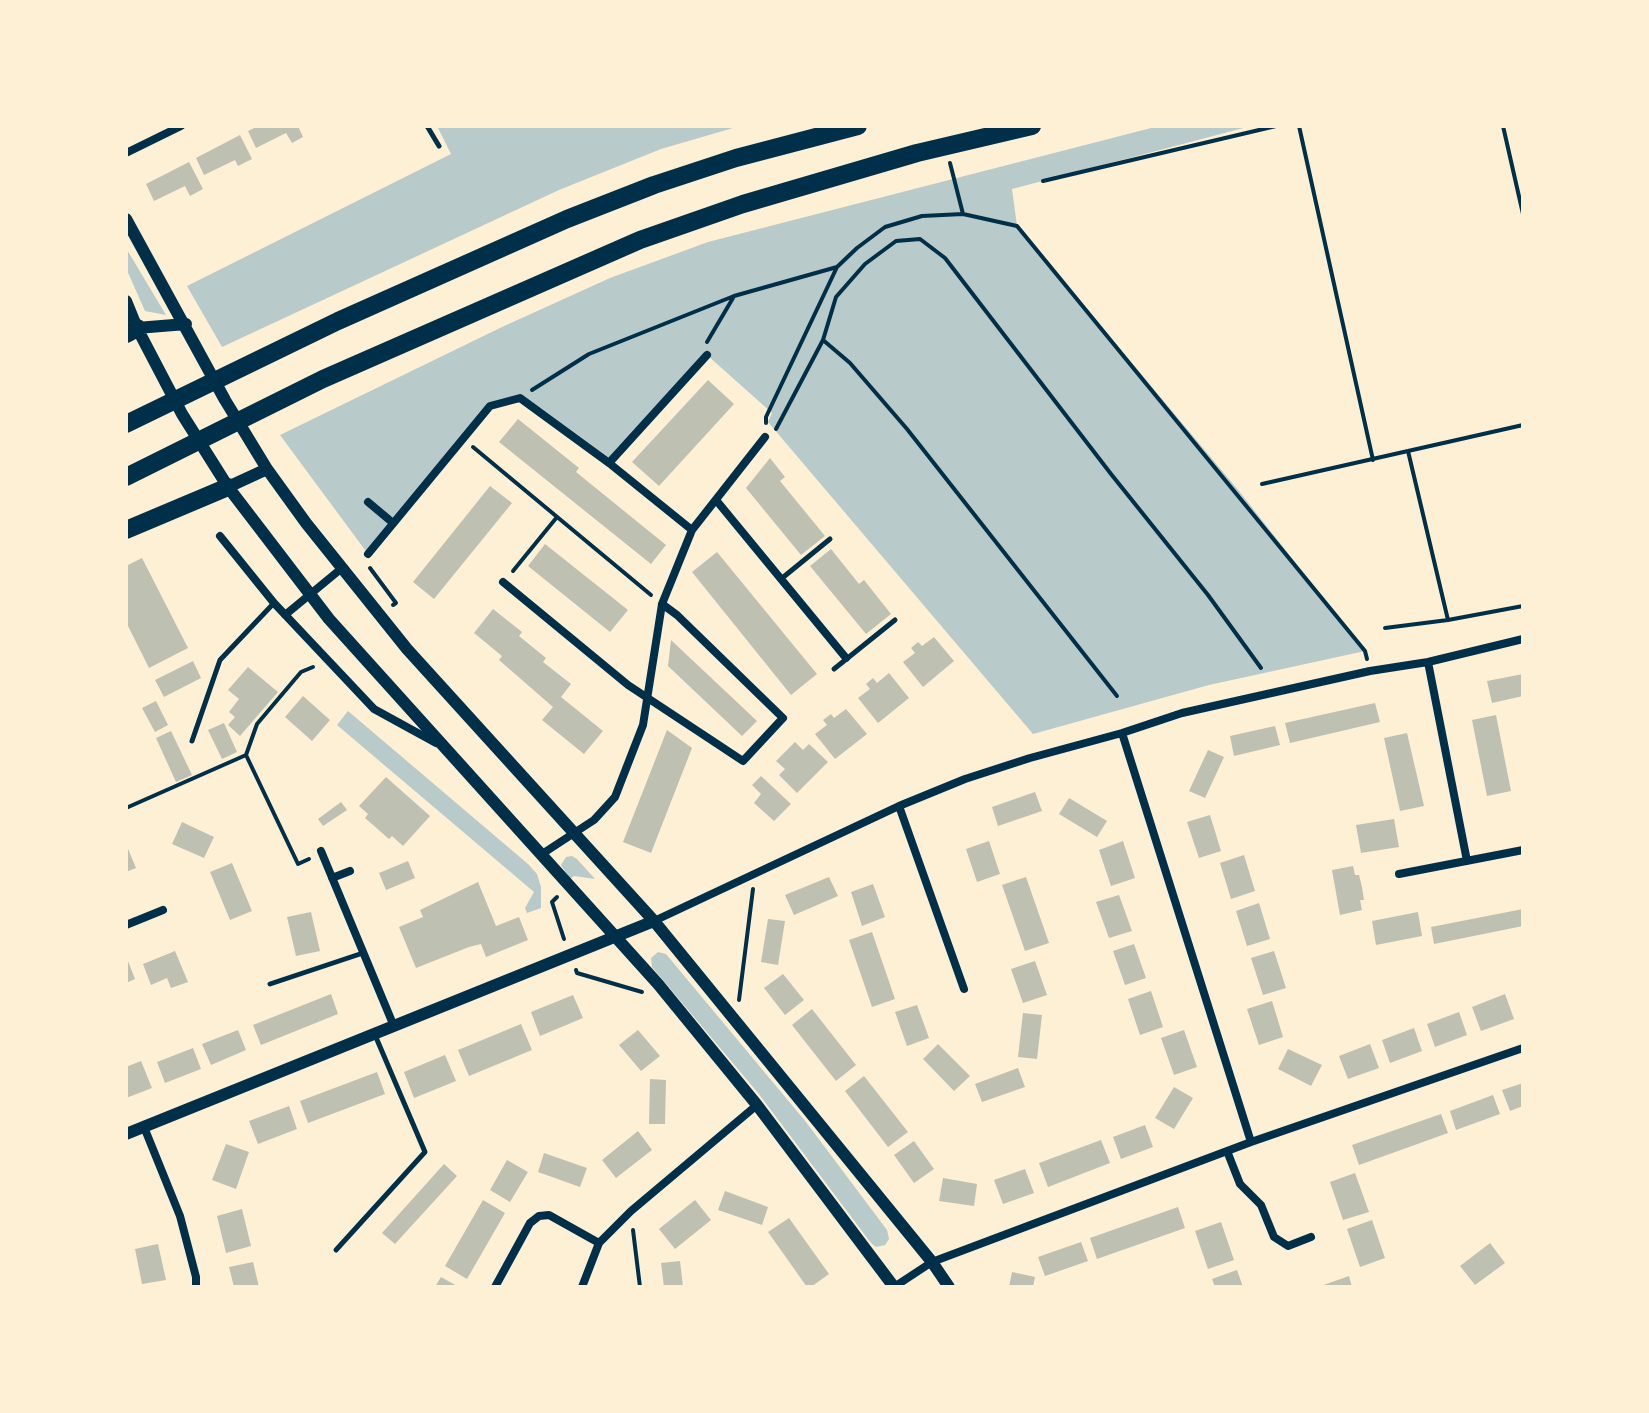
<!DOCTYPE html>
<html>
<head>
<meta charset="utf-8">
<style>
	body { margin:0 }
	#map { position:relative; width:1649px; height:1413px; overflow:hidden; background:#fdf0d5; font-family:Arial,sans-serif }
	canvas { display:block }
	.frame { position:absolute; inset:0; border:128px solid #fdf0d5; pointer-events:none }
</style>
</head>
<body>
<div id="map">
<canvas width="1649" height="1413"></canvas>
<div class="frame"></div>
</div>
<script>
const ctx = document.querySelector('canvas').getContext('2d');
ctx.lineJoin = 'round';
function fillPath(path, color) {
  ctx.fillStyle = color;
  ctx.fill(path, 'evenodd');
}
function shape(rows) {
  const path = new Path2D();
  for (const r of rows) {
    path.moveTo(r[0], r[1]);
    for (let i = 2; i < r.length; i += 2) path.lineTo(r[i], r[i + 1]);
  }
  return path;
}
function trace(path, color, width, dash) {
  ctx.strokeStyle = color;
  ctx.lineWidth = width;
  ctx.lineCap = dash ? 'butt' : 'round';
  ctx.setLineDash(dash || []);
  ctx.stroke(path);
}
const green = shape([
	[437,126,740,126,661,149,559,190,222,347,187,286,451,154],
	[1159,126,1251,126,1012,189,1017,226,1239,491,1365,651,1209,685,1033,734,768,422,772,413,707,355,609,463,520,398,490,406,368,554,280,435,502,327,610,278,708,242],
	[126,248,166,315,145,311,126,268],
	[348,711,528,864,537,874,541,887,541,908,527,913,525,908,534,892,337,725],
	[572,856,577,859,595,879,574,876,570,879,561,865,566,857],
	[658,952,666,954,806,1122,887,1230,889,1239,885,1245,876,1247,871,1243,758,1093,652,967,651,958]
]);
const building = shape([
	[258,126,298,126,303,137,292,143,286,133,256,148,248,131],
	[240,135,252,159,238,166,235,160,204,175,196,158],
	[189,162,203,189,190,196,185,186,154,201,146,184],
	[708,380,734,404,659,486,632,462],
	[518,419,579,468,576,472,666,545,651,564,499,442],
	[770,458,785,477,780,481,825,536,801,555,746,488],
	[490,486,512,503,434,599,413,582],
	[545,544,628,610,610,632,528,566],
	[831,549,859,584,864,580,891,614,866,634,810,566],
	[717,552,817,674,791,695,692,572],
	[142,558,188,648,149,668,126,622,126,566],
	[493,609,522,632,519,636,546,658,543,662,571,684,561,697,603,731,584,754,542,720,553,707,499,660,502,656,474,633],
	[934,637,954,661,923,687,903,662,915,653,911,648,918,642,922,646],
	[671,640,757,721,742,736,668,666],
	[193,661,201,678,164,697,155,680],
	[248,667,278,692,240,736,228,725,235,717,229,712,239,699,228,690],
	[889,673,909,698,878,723,858,698,870,689,866,684,873,678,877,683],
	[1523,674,1523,696,1492,703,1487,681],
	[303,696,330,720,312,741,285,717],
	[156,701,168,725,155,732,142,708],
	[1375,703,1380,722,1290,743,1285,723],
	[846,709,867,734,835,759,815,734,827,725,823,720,831,714,834,718],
	[1496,715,1511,791,1487,796,1472,720],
	[224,723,237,752,222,759,208,730],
	[1275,726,1280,745,1234,756,1230,736],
	[667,730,692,748,651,853,623,842],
	[171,731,192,775,176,782,156,738],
	[1407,733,1424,806,1400,811,1384,738],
	[795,742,803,750,809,744,828,762,797,793,779,775,785,769,776,761],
	[1208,750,1224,757,1205,798,1189,791],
	[761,776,791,804,774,821,754,803,761,794,752,785],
	[386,777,430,816,403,846,392,836,389,839,365,818,368,814,359,806],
	[1035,792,1042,811,998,826,992,807],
	[1069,798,1107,821,1097,837,1059,814],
	[341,802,347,810,323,826,318,819],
	[1210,815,1221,851,1199,858,1187,822],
	[1394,819,1399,847,1361,853,1356,825],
	[182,822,214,837,204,858,172,844],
	[989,841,1000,874,977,882,966,849],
	[1123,841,1135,878,1111,886,1099,850],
	[126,844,136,868,126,872],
	[1244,855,1255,891,1231,899,1220,863],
	[408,861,415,878,386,890,379,873],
	[232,863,252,911,230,920,210,872],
	[1353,866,1355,875,1359,875,1362,887,1364,900,1360,900,1362,910,1340,915,1332,870],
	[829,877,838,896,794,915,785,895],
	[1026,877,1049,943,1025,951,1002,885],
	[478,882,496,926,519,917,528,940,486,957,481,944,469,947,416,968,399,927,423,917,420,910],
	[873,884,885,917,862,926,851,892],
	[1119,895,1132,931,1109,938,1096,902],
	[1259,903,1270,939,1247,946,1236,911],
	[1523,909,1523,926,1434,944,1431,927],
	[311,912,320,951,296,956,287,917],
	[1418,912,1422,936,1376,945,1372,921],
	[768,919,785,921,778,965,761,962],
	[872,932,895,999,872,1007,849,940],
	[1134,944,1146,978,1125,985,1113,951],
	[175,951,188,982,171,988,167,978,151,985,143,964],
	[1274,951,1286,988,1263,995,1251,958],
	[126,956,135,979,126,983],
	[1035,961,1047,995,1023,1003,1011,969],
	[783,974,804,1000,785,1015,764,988],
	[1151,991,1163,1027,1140,1035,1128,999],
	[331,994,338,1014,261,1045,253,1025],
	[1505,994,1514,1019,1481,1031,1472,1007],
	[573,995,583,1018,540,1036,531,1012],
	[1272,1001,1283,1037,1259,1045,1247,1009],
	[917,1005,929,1038,907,1046,895,1012],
	[812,1009,856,1065,836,1081,792,1025],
	[1459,1012,1467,1035,1435,1047,1427,1024],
	[1023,1013,1042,1015,1037,1059,1018,1057],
	[521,1024,532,1050,469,1076,458,1050],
	[1414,1028,1422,1051,1390,1063,1382,1040],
	[238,1030,246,1050,211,1065,202,1044],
	[638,1030,660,1056,641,1071,619,1045],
	[1184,1030,1197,1067,1174,1075,1161,1038],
	[938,1044,970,1076,954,1091,923,1059],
	[1370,1044,1379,1068,1348,1079,1339,1056],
	[193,1048,201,1069,165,1083,157,1062],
	[1288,1049,1322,1065,1311,1086,1278,1069],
	[445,1055,456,1081,414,1098,404,1072],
	[141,1061,152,1088,126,1098,126,1067],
	[1018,1068,1025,1087,982,1102,975,1084],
	[377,1072,385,1094,308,1123,300,1101],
	[864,1076,908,1132,888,1147,845,1091],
	[650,1079,666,1080,665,1124,649,1124],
	[1523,1083,1523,1106,1510,1111,1502,1090],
	[1174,1087,1193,1098,1174,1129,1155,1118],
	[1493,1095,1500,1114,1456,1130,1450,1111],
	[289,1106,297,1129,258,1144,249,1121],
	[1441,1114,1448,1133,1359,1165,1352,1145],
	[1145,1125,1153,1147,1121,1159,1113,1137],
	[638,1131,652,1150,616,1178,602,1160],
	[1101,1140,1110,1163,1048,1187,1039,1163],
	[914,1141,934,1169,914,1183,894,1155],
	[226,1144,249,1152,236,1189,212,1180],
	[544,1153,587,1168,580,1187,538,1172],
	[507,1160,528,1172,510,1202,490,1190],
	[444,1164,457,1176,395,1244,382,1233],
	[1025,1169,1034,1193,1003,1204,994,1180],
	[1355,1173,1369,1212,1343,1220,1330,1182],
	[943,1178,977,1184,974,1206,939,1201],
	[725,1191,768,1207,762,1225,718,1210],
	[483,1200,505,1213,467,1279,445,1266],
	[695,1200,711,1220,675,1249,659,1229],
	[1178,1207,1185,1228,1097,1259,1090,1238],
	[242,1209,251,1246,226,1253,217,1216],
	[789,1218,829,1274,811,1287,807,1287,768,1232],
	[1372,1220,1385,1258,1360,1267,1347,1229],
	[1221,1222,1234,1260,1208,1269,1195,1231],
	[1081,1242,1088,1261,1045,1276,1038,1257],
	[1490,1243,1505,1263,1475,1285,1460,1266],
	[158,1244,166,1280,142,1284,135,1249],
	[680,1261,683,1287,664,1287,661,1263],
	[253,1262,259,1287,234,1287,229,1267],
	[1237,1270,1243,1287,1215,1287,1212,1279],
	[1012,1272,1035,1277,1033,1287,1009,1287],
	[1349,1276,1352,1287,1318,1287],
	[441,1277,459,1287,435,1287]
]);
const path = shape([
	[1299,126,1373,460],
	[1503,126,1523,214],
	[950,163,963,214],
	[1043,181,1276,126],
	[823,340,850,363,907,429,1117,696],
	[707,342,733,298],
	[532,390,589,354,734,296,837,267],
	[766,423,766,417,837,267,857,248,885,227,922,216,963,214,1017,226,1365,651,1367,659],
	[776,429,823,340,836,297,865,264,896,241,920,239,945,258,1111,474,1208,595,1261,668],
	[473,447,651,595],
	[1262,484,1523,425],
	[370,568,396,603,393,605],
	[513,571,557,517],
	[1448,620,1523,606],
	[1385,628,1448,620,1408,451],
	[126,808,246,755],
	[309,859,298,864,246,755,257,724,301,672,313,667],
	[557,897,552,902,564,939],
	[576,970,577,973,642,992],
	[739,1000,753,889],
	[633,1230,640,1287]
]);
const service = shape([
	[427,126,439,146],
	[781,579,830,539],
	[834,669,895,620],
	[192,741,220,660,273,604],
	[270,984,363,953],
	[336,1250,425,1152,375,1035]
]);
const minor = shape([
	[126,153,181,126],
	[609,463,707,355],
	[716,500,846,658],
	[368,502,393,523],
	[220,536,274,603,374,709,436,743],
	[368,554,490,406,520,398,609,463,692,530],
	[503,582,628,685,743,761,783,718,677,615,662,604],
	[285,615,342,568],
	[1428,662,1467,861],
	[1122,733,1251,1142],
	[899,806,964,989],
	[321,851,393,1024],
	[542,854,594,820,615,797,643,725,662,604,692,530,765,437],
	[1399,874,1523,850],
	[332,878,350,871],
	[654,921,899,806,965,779,1030,758,1122,733,1182,713,1370,671,1428,662,1523,639],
	[126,925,163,910],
	[144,1127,180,1216,196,1277,196,1287],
	[1227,1151,1240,1184,1261,1205,1274,1237,1288,1246,1311,1237],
	[495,1287,530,1223,539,1216,549,1215,599,1243],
	[582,1287,599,1243,631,1211,757,1105],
	[894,1287,932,1262,1251,1142,1523,1048]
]);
const tertiary = shape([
	[126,219,225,400,267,469,306,523,407,649,654,921,932,1262,949,1287],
	[126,301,137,328,182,414,228,487,329,619,658,984,757,1105,894,1287],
	[137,328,186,324],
	[228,487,267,469],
	[126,1134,654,921]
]);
const motorway = shape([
	[126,334,137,328],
	[126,424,338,321,567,219,654,185,736,158,858,126],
	[126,477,323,379,640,240,743,204,917,153,1032,126],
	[126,530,228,487]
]);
fillPath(green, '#b9caca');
fillPath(building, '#bec0b2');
trace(path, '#003049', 4);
trace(service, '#003049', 5);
trace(minor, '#003049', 8);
trace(tertiary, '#003049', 12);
trace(motorway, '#003049', 18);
</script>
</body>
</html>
